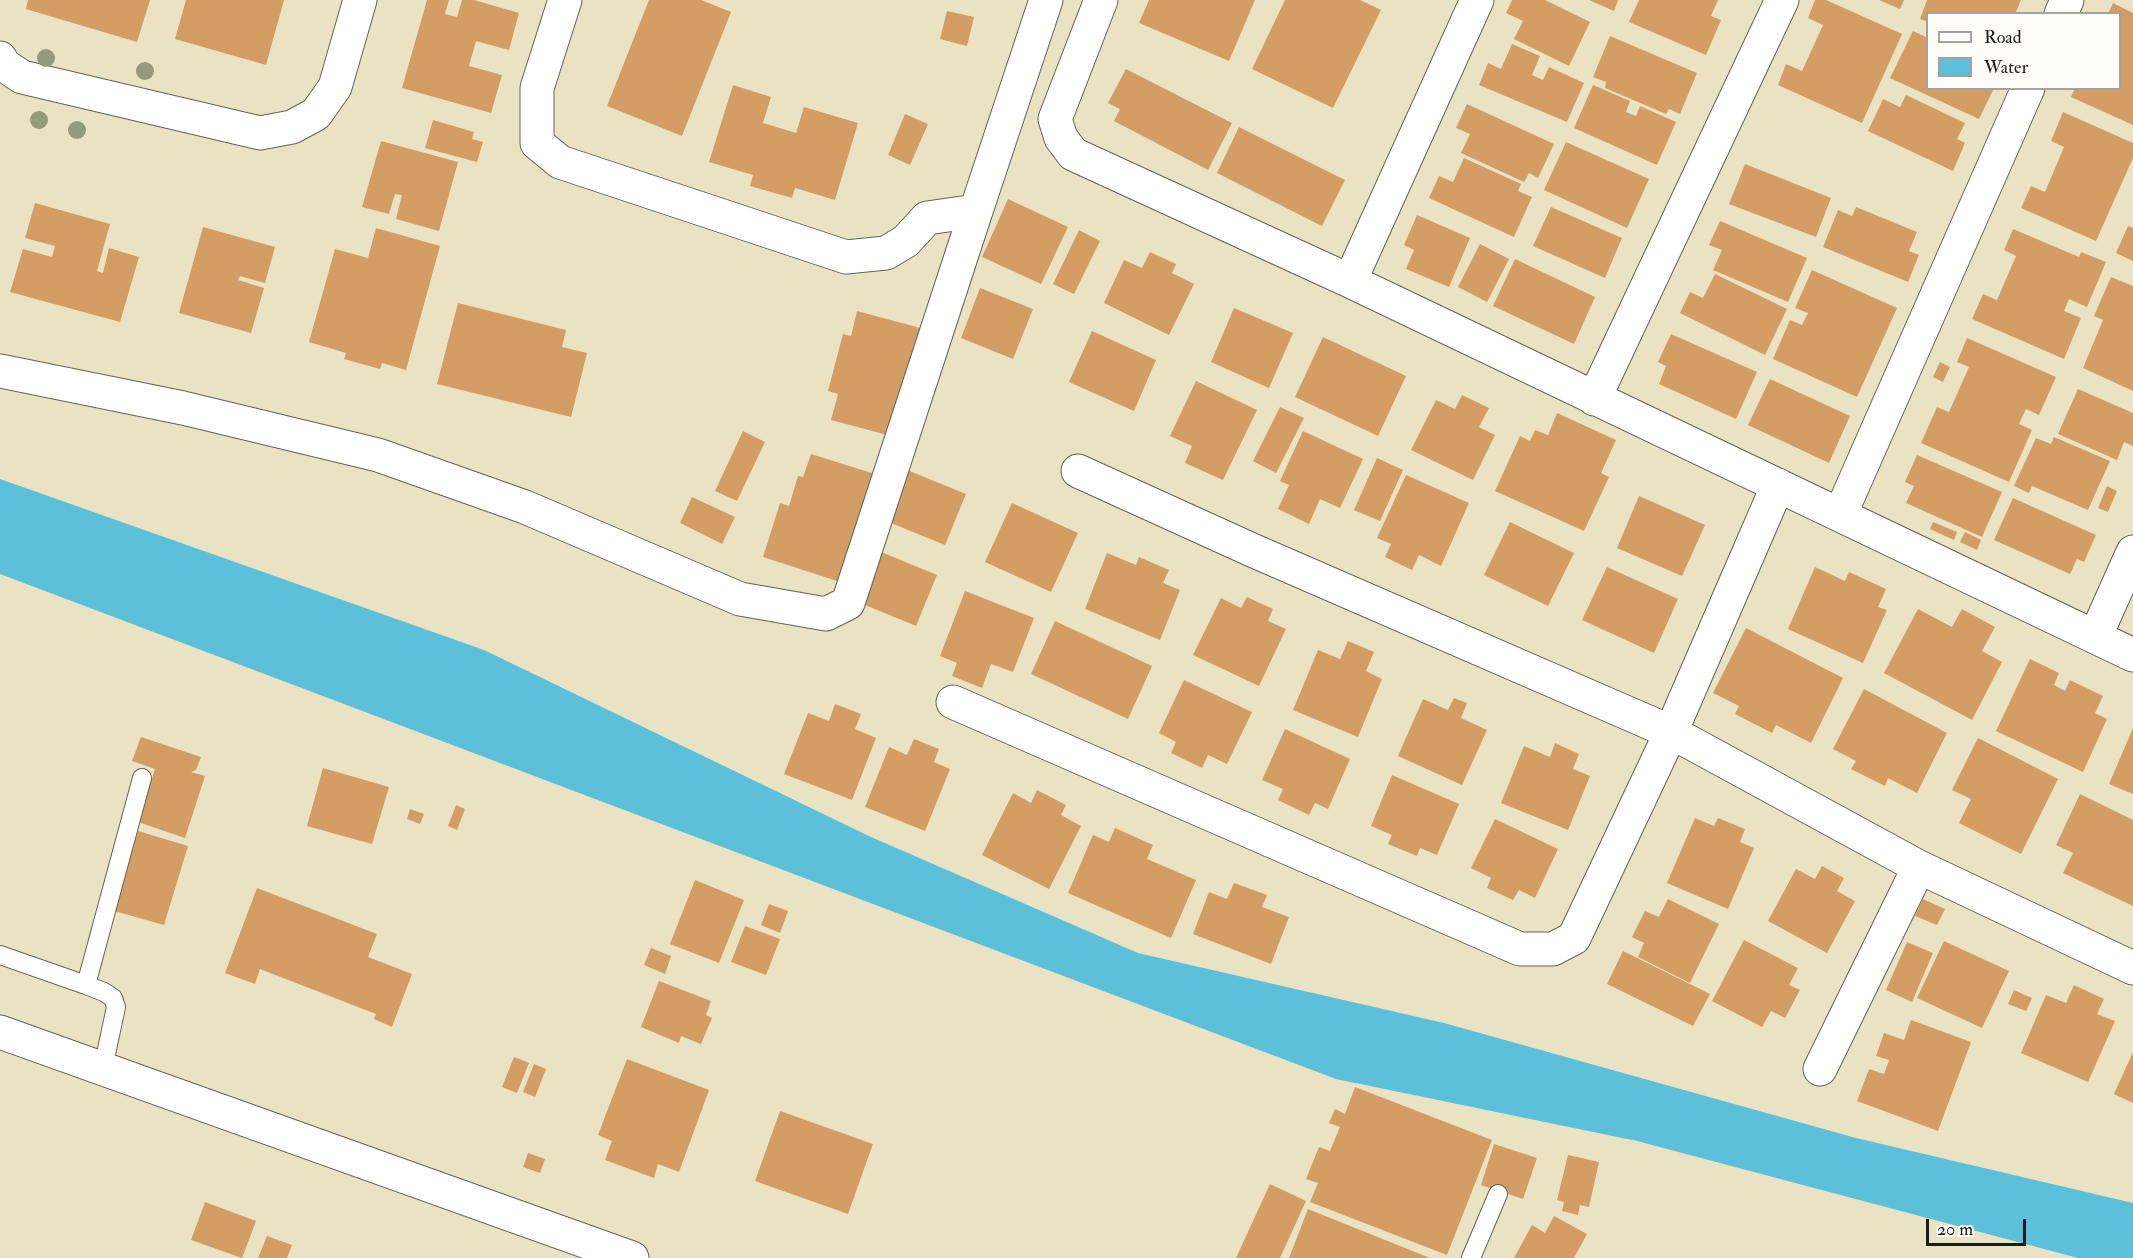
<!DOCTYPE html>
<html>
<head>
<meta charset="utf-8">
<style>
	body { margin:0 }
	#map { position:relative; width:2133px; height:1258px; overflow:hidden; background:#e9e3c3; font-family:"IM FELL Double Pica",serif }
	canvas { display:block }
	.legend { position:absolute; left:1926px; top:12px; width:195px; height:78px; box-sizing:border-box; background:#fdfcf7; border:2px solid #a3a29f; margin:0; padding:8px 10px; list-style:none; font-size:18px; color:#1c1c1c }
	.legend li { display:flex; align-items:center; gap:12px; height:30px }
	.legend b { width:30px; border:2px solid #a3a29f }
	.scale { position:absolute; left:1926px; top:1219px; width:100px; height:27px; box-sizing:border-box; border:3px solid #1c1c1c; border-top:0; padding-left:8px; font-size:18px; line-height:21px; white-space:nowrap; color:#1c1c1c; -webkit-text-stroke:4px #fdfcf7; paint-order:stroke }
</style>
</head>
<body>
<div id="map">
<canvas width="2133" height="1258"></canvas>
<ul class="legend">
<li><b style="height:8px;background:#fff"></b>Road</li>
<li><b style="height:16px;background:#5cc0da"></b>Water</li>
</ul>
<div class="scale">20 m</div>
</div>
<script>
const ctx = document.querySelector('canvas').getContext('2d');
ctx.lineJoin = 'round';
function fillPath(path, color) {
  ctx.fillStyle = color;
  ctx.fill(path, 'evenodd');
}
function shape(rows) {
  const path = new Path2D();
  for (const r of rows) {
    path.moveTo(r[0], r[1]);
    for (let i = 2; i < r.length; i += 2) path.lineTo(r[i], r[i + 1]);
  }
  return path;
}
function trace(path, color, width, dash) {
  ctx.strokeStyle = color;
  ctx.lineWidth = width;
  ctx.lineCap = dash ? 'butt' : 'round';
  ctx.setLineDash(dash || []);
  ctx.stroke(path);
}
const water = shape([
	[0,479,484,650,871,837,1138,953,1444,1023,1856,1138,2133,1203,2133,1258,2078,1258,1637,1141,1336,1079,0,574]
]);
const building = shape([
	[28,0,150,0,137,42,26,9],
	[186,0,284,0,266,65,175,39],
	[427,0,449,0,445,14,457,17,462,0,474,0,519,13,509,50,476,41,469,66,502,75,491,113,402,88],
	[649,0,701,0,731,12,682,136,607,106],
	[1149,0,1255,0,1229,61,1139,23],
	[1285,0,1360,0,1381,10,1333,108,1252,69],
	[1512,0,1545,0,1590,22,1569,66,1514,39,1523,21,1506,13],
	[1589,0,1618,0,1614,11],
	[1639,0,1718,0,1711,16,1721,20,1706,55,1629,22],
	[1815,0,1826,0,1902,34,1862,123,1778,85,1786,64,1802,71,1823,25,1808,18],
	[1879,0,1904,0,1900,9],
	[1927,0,2021,0,2015,14,1928,14,1928,22,1920,19],
	[2113,3,2133,13,2133,125,2071,97,2075,88,2120,88,2120,14,2108,14],
	[947,11,974,17,967,46,940,39],
	[1913,31,1928,38,1928,88,1994,88,1979,119,1890,78],
	[1610,36,1697,73,1680,114,1669,109,1666,114,1605,88,1606,82,1593,77],
	[1512,44,1540,56,1532,75,1543,80,1549,67,1584,83,1567,122,1479,85,1488,63,1501,69],
	[1126,69,1232,123,1208,170,1114,121,1120,109,1108,103],
	[733,85,771,97,763,123,796,133,804,107,858,123,835,200,795,188,792,198,750,186,753,175,709,162],
	[1593,85,1630,101,1626,112,1636,116,1640,106,1676,122,1657,165,1574,128],
	[1906,95,1965,123,1957,139,1965,143,1953,171,1868,131,1883,99,1900,107],
	[1467,104,1554,144,1538,178,1529,173,1524,182,1461,153,1470,134,1456,128],
	[2063,112,2133,143,2133,158,2096,241,2021,208,2031,186,2045,192,2064,147,2051,141],
	[905,114,928,124,910,165,888,155],
	[433,120,474,132,472,139,483,142,477,162,425,148],
	[1239,127,1345,180,1322,226,1217,173],
	[381,141,458,162,439,231,396,219,402,195,395,194,389,214,362,207],
	[1566,142,1649,179,1627,228,1544,190],
	[1464,158,1521,184,1518,191,1532,197,1514,237,1429,198,1439,176,1453,182],
	[1745,164,1831,198,1816,237,1729,204],
	[1008,199,1068,227,1041,284,982,257],
	[35,203,110,224,97,271,103,273,109,248,139,257,120,322,10,292,23,249,52,257,55,246,25,238],
	[1551,207,1622,238,1605,278,1533,246],
	[1856,207,1917,232,1909,251,1919,255,1908,282,1823,247,1838,210,1852,216],
	[1417,215,1470,238,1449,287,1406,269,1414,250,1404,245],
	[1720,221,1807,258,1788,302,1713,270,1722,250,1709,245],
	[2128,226,2133,228,2133,261,2116,253],
	[203,227,275,247,265,283,240,276,238,280,264,288,251,333,179,313],
	[376,228,440,246,406,370,382,363,380,369,344,359,346,353,309,342,335,249,368,258],
	[2013,229,2079,257,2081,252,2106,262,2087,307,2069,299,2064,311,2081,318,2064,359,1972,319,1983,294,1997,300,2016,256,2004,250],
	[1079,230,1100,241,1074,294,1053,284],
	[1480,244,1509,259,1487,302,1458,287],
	[1150,252,1176,264,1172,273,1194,284,1169,335,1104,303,1124,260,1142,268],
	[1515,259,1595,297,1574,344,1493,306],
	[1812,270,1897,308,1857,397,1773,359,1790,320,1802,325,1808,313,1795,308],
	[1715,274,1787,309,1765,355,1680,313,1690,292,1703,298],
	[2111,277,2133,286,2133,391,2083,368,2103,320,2094,316],
	[980,288,1033,309,1013,359,961,338],
	[458,303,566,330,562,347,587,353,571,417,437,384],
	[1234,308,1293,333,1269,388,1211,362],
	[857,311,924,329,895,437,831,420,838,394,828,391,843,334,851,336],
	[1092,331,1156,360,1134,411,1069,382],
	[1671,334,1757,372,1736,419,1659,384,1666,366,1658,362],
	[1323,337,1406,376,1378,436,1295,397],
	[1967,338,2056,377,2039,415,2026,409,2019,424,2032,430,2009,482,1921,443,1937,407,1949,412,1969,367,1957,362],
	[1940,362,1950,367,1943,382,1933,377],
	[1770,379,1850,416,1829,463,1748,425],
	[1196,381,1257,410,1223,480,1185,463,1192,446,1170,436],
	[2078,389,2133,413,2133,446,2124,442,2117,460,2058,434],
	[1462,395,1489,408,1479,427,1495,435,1473,480,1411,450,1436,400,1455,409],
	[1280,407,1304,418,1276,473,1253,461],
	[1557,413,1616,440,1601,473,1609,477,1584,531,1495,491,1520,436,1530,441,1535,430,1548,435],
	[743,431,765,442,737,501,715,491],
	[1303,431,1363,459,1340,508,1320,499,1309,524,1278,509,1289,485,1280,481],
	[2054,437,2110,461,2088,510,2032,486,2029,493,2014,486,2036,438,2051,444],
	[811,454,875,474,840,582,763,557,780,503,789,506,798,476,803,477],
	[1917,455,2002,492,1982,537,1906,503,1914,486,1905,482],
	[1377,458,1403,470,1380,521,1354,510],
	[902,468,966,494,945,545,881,519],
	[1406,475,1469,503,1441,566,1419,555,1412,570,1385,557,1391,544,1377,538],
	[2107,486,2117,491,2108,512,2098,508],
	[1639,496,1705,525,1682,576,1617,548],
	[692,497,735,517,722,544,680,523],
	[2013,498,2096,535,2084,562,2077,559,2070,574,1994,540],
	[1012,503,1078,533,1051,592,985,562],
	[1510,522,1574,553,1548,606,1484,575],
	[1933,522,1957,532,1954,540,1930,529],
	[1965,532,1981,540,1977,550,1960,542],
	[874,549,937,575,916,626,853,600],
	[1107,553,1136,565,1139,557,1169,570,1163,583,1180,590,1160,640,1085,609],
	[1607,567,1678,599,1654,653,1582,620],
	[1815,567,1845,581,1849,572,1886,589,1878,607,1887,610,1863,663,1788,629],
	[965,591,1034,618,1013,672,991,664,982,688,952,676,957,663,940,656],
	[1247,597,1273,609,1268,621,1286,629,1259,686,1193,655,1221,598,1241,608],
	[1918,609,1952,627,1962,609,1995,627,1982,651,2002,662,1972,720,1884,673],
	[1055,621,1152,666,1128,719,1031,674],
	[1746,628,1843,678,1811,743,1776,725,1772,733,1735,714,1739,706,1713,693],
	[1348,641,1374,652,1366,671,1382,679,1358,737,1293,710,1318,650,1340,659],
	[2030,659,2059,673,2054,685,2065,691,2070,680,2103,696,2095,713,2107,719,2083,772,1996,731],
	[1184,680,1252,712,1227,764,1208,755,1202,768,1171,753,1176,742,1159,733],
	[1864,689,1947,733,1917,793,1888,778,1885,786,1851,769,1856,761,1833,749],
	[1454,698,1467,703,1461,718,1487,730,1462,785,1398,756,1423,699,1448,710],
	[835,704,861,714,855,729,876,738,852,800,784,774,808,713,829,721],
	[2133,728,2133,794,2109,784],
	[1285,729,1350,759,1328,809,1315,803,1309,815,1278,800,1283,789,1262,780],
	[141,737,201,757,196,770,191,772,205,776,185,838,138,822,155,769,132,761],
	[1978,738,2058,779,2021,854,1959,823,1971,799,1952,790],
	[914,739,939,749,934,762,950,769,925,831,865,807,889,747,907,755],
	[1555,743,1579,754,1573,769,1590,776,1568,830,1501,803,1524,746,1550,757],
	[323,768,389,787,372,844,307,826],
	[1392,775,1459,804,1437,855,1420,848,1417,856,1388,844,1392,835,1371,826],
	[1037,790,1066,805,1061,815,1081,826,1049,889,982,855,1013,793,1031,803],
	[2080,794,2133,820,2133,906,2063,873,2073,853,2056,845],
	[456,805,465,809,457,830,448,826],
	[410,809,424,814,420,824,407,819],
	[1695,818,1714,826,1718,818,1745,829,1740,842,1754,848,1728,909,1667,883],
	[1495,819,1558,849,1535,898,1519,890,1513,900,1487,888,1491,878,1471,868],
	[1115,828,1153,845,1147,859,1196,880,1171,938,1068,893,1093,835,1109,842],
	[138,831,188,846,164,925,114,911],
	[1822,866,1844,878,1837,891,1855,901,1827,953,1768,921,1796,869,1815,879],
	[695,880,744,900,719,963,670,944],
	[1234,883,1267,895,1262,907,1289,917,1271,964,1193,934,1209,892,1227,899],
	[257,888,377,934,368,957,412,974,392,1027,374,1019,376,1014,260,969,255,984,225,973],
	[1668,899,1719,924,1690,983,1638,957,1644,943,1632,937,1645,911,1659,917],
	[1923,899,1945,909,1937,925,1915,916],
	[769,904,788,911,780,933,761,925],
	[745,926,780,939,766,975,731,962],
	[1744,940,1798,968,1789,985,1800,990,1785,1018,1771,1011,1762,1027,1712,1001],
	[1944,941,2009,971,1982,1028,1917,998],
	[1907,942,1933,953,1912,1002,1886,990],
	[651,948,671,956,665,974,644,965],
	[1623,951,1710,994,1693,1026,1607,984],
	[659,981,711,1001,706,1015,712,1018,701,1044,681,1036,679,1043,641,1027],
	[2074,985,2104,999,2097,1014,2115,1021,2088,1082,2021,1053,2046,995,2066,1003],
	[2014,990,2032,998,2026,1011,2008,1004],
	[1911,1020,1971,1042,1938,1131,1857,1101,1869,1069,1884,1074,1889,1060,1876,1056,1884,1033,1904,1040],
	[2133,1052,2133,1103,2114,1094],
	[514,1057,529,1063,517,1093,502,1087],
	[627,1059,709,1090,679,1172,658,1164,654,1178,605,1160,612,1141,598,1135],
	[534,1064,546,1069,535,1097,523,1092],
	[1355,1087,1492,1140,1447,1255,1310,1202,1318,1183,1306,1179,1319,1147,1330,1151,1340,1127,1329,1123,1335,1109,1345,1114],
	[780,1111,873,1144,848,1214,755,1181],
	[1494,1144,1537,1158,1523,1199,1481,1185],
	[528,1153,545,1159,540,1173,523,1167],
	[1568,1155,1599,1162,1589,1207,1580,1205,1578,1215,1562,1211,1564,1202,1557,1200],
	[1270,1184,1306,1201,1280,1258,1236,1258],
	[205,1202,256,1221,242,1258,191,1240],
	[1308,1209,1430,1258,1289,1258],
	[1554,1216,1587,1234,1574,1258,1514,1258,1532,1225,1545,1233],
	[267,1236,292,1245,287,1258,258,1258]
]);
const service = shape([
	[0,955,86,985,104,992,113,998,116,1007,103,1068],
	[86,985,142,778],
	[1471,1258,1498,1194]
]);
const minor = shape([
	[565,0,537,88,537,143,560,162,846,257,886,253,906,241,927,218,976,211,1046,0],
	[1101,0,1055,119,1061,138,1073,154,1350,281,2133,655],
	[2061,14,2067,0],
	[0,58,4,65,22,77,260,133,292,127,316,114,335,87,360,0],
	[1350,281,1477,0],
	[0,371,183,408,378,455,525,507,740,599,826,614,848,603,976,211],
	[1594,399,1782,0],
	[1078,471,1252,550,1671,732,1919,867,2133,968],
	[1840,515,2028,88],
	[2095,637,2133,552],
	[953,702,1520,949,1553,949,1574,938,1671,732,1778,485],
	[0,1032,632,1258],
	[1820,1069,1919,867]
]);
const trees = [
	[46,58],
	[145,71],
	[39,120],
	[77,130]
];
fillPath(water, '#5cc0da');
fillPath(building, '#d39d64');
trace(service, '#646256', 20);
trace(minor, '#646256', 35);
trace(service, '#fff', 18);
trace(minor, '#fff', 33);
ctx.fillStyle = '#949b7a';
for (const [x, y] of trees) {
  ctx.beginPath();
  ctx.arc(x, y, 9, 0, 2 * Math.PI);
  ctx.fill();
}
</script>
</body>
</html>
